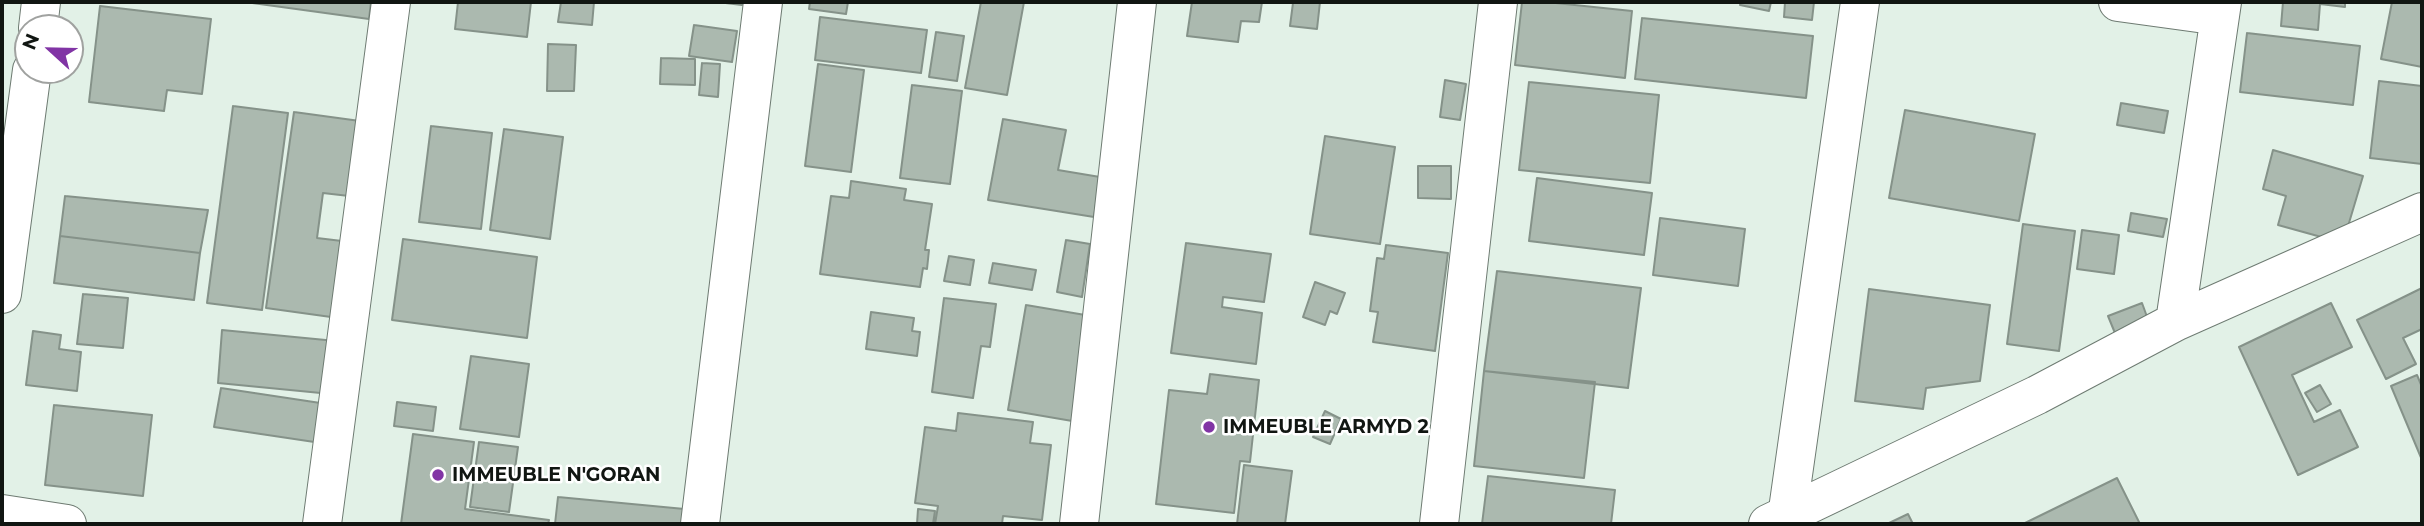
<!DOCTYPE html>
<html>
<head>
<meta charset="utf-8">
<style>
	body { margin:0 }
	#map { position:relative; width:2424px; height:526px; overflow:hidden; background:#e2f1e7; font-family:Montserrat,sans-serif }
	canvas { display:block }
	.frame { position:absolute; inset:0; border:4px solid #111612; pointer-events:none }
	.north { position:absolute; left:14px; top:14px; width:70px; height:70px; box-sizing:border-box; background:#fff; border:2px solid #a0a2a0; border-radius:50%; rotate:292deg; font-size:19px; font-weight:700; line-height:28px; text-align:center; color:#111612 }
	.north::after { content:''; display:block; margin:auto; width:24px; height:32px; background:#8134a5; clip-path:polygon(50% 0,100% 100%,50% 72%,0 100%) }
</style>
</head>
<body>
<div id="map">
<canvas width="2424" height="526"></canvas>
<div class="frame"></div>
<div class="north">N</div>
</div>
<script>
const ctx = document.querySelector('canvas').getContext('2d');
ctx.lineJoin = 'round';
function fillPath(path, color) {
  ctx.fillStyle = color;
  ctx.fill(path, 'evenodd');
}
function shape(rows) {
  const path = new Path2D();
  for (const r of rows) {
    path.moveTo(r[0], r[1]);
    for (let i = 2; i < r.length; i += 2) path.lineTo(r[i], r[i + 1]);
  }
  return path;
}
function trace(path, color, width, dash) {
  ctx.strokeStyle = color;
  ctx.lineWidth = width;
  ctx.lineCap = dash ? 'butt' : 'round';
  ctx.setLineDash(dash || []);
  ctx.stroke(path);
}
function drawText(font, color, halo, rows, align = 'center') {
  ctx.font = font + ' Montserrat,sans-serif';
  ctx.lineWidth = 5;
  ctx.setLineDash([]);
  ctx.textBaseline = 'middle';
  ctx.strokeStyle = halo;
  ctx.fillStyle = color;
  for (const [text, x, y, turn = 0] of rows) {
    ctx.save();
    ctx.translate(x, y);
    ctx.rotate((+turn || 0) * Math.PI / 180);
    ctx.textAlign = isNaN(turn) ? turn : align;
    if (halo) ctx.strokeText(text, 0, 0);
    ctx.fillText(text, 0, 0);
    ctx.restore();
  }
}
const building = shape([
	[245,2,371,2,369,19,245,2],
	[458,2,531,2,527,37,455,29,458,2],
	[561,2,594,2,592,25,558,22,561,2],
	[717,2,742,2,742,5,717,2],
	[810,2,848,2,846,14,809,9,810,2],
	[981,2,1024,2,1007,95,965,88,981,2],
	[1192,2,1262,2,1259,22,1241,21,1238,42,1187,36,1192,2],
	[1281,2,1320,2,1317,29,1290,26,1293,3,1281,2],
	[1522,2,1546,2,1632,11,1625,78,1515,65,1522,2],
	[1741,2,1771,2,1769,11,1740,5,1741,2],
	[1785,2,1814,2,1812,20,1784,17,1785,2],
	[2283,2,2345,2,2345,7,2320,4,2318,30,2281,26,2283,2],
	[2392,2,2422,2,2422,67,2381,59,2392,2],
	[100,6,211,19,202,94,167,90,164,111,89,102,100,6],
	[820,17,927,30,921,73,815,60,820,17],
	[1642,18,1813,36,1806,98,1635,79,1642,18],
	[694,25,737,31,732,62,689,56,694,25],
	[936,32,964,36,957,81,929,77,936,32],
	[2247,33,2360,46,2353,105,2240,92,2247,33],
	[548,44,576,45,574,91,547,91,548,44],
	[661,58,695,59,695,85,660,84,661,58],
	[702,63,720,64,718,97,699,95,702,63],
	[818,64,864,70,851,172,805,166,818,64],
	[1445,80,1466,84,1460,120,1440,117,1445,80],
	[2379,81,2422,86,2422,164,2370,158,2379,81],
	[1529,82,1659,95,1650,183,1519,170,1529,82],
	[912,85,962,91,950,184,900,178,912,85],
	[2121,103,2168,111,2164,133,2117,125,2121,103],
	[233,106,288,113,262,310,207,303,233,106],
	[1905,110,2035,134,2019,221,1889,198,1905,110],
	[294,112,360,121,349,196,323,193,317,238,342,241,331,317,266,308,294,112],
	[1003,119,1066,130,1058,170,1100,177,1094,217,988,200,1003,119],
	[431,126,492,133,481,229,419,222,431,126],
	[504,129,563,137,550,239,490,230,504,129],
	[1325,136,1395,147,1380,244,1310,234,1325,136],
	[2273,150,2363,176,2343,243,2278,225,2286,196,2263,189,2273,150],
	[1418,166,1451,166,1451,199,1418,198,1418,166],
	[1537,178,1652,193,1644,255,1529,241,1537,178],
	[851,181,906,189,904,200,932,204,925,250,929,250,927,269,923,268,920,287,820,274,831,196,849,198,851,181],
	[65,196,208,210,200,253,60,236,65,196],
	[2131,213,2167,219,2163,237,2128,231,2131,213],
	[1660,218,1745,229,1738,286,1653,275,1660,218],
	[2023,224,2075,231,2059,351,2007,344,2023,224],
	[2082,230,2119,235,2114,274,2077,269,2082,230],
	[60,236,200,253,194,300,54,283,60,236],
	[403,239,537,257,527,338,392,320,403,239],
	[1066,240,1090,244,1082,297,1057,292,1066,240],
	[1186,243,1271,254,1264,302,1223,297,1222,307,1262,313,1256,364,1171,353,1186,243],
	[1386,245,1448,253,1435,351,1373,342,1378,312,1370,311,1377,258,1384,259,1386,245],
	[949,256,974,260,970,285,944,281,949,256],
	[993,263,1036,270,1032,290,989,283,993,263],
	[1497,271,1641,288,1628,388,1484,371,1497,271],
	[1315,282,1345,293,1337,314,1330,311,1325,325,1303,317,1315,282],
	[2422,288,2422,329,2403,338,2416,364,2386,379,2357,320,2422,288],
	[1869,289,1990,305,1980,381,1926,388,1923,409,1855,401,1869,289],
	[83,294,128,298,123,348,77,344,83,294],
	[944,298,996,304,990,347,981,346,973,398,932,392,944,298],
	[2142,303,2150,325,2117,338,2108,316,2142,303],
	[2331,303,2352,347,2292,375,2314,422,2340,410,2358,447,2298,475,2239,347,2331,303],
	[1026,305,1097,317,1078,422,1008,410,1026,305],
	[871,312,914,318,912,331,920,332,917,356,866,349,871,312],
	[222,330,336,341,331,394,218,383,222,330],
	[33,331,61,335,59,349,81,352,77,391,26,385,33,331],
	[471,356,529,364,519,437,460,429,471,356],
	[1484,371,1595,382,1584,478,1474,466,1484,371],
	[1210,374,1259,380,1250,462,1240,461,1234,513,1156,504,1169,390,1207,394,1210,374],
	[2417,375,2422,387,2422,460,2391,386,2417,375],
	[2320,385,2331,404,2317,412,2305,393,2320,385],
	[221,388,327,404,321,443,214,427,221,388],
	[397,402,436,407,433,431,394,426,397,402],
	[54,405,152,415,143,496,45,485,54,405],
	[1325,411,1341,419,1330,444,1313,437,1325,411],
	[958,413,1033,422,1030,443,1051,445,1042,520,1003,516,1002,524,935,524,938,506,915,503,925,427,956,431,958,413],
	[413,434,474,442,465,509,549,520,548,524,401,524,413,434],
	[479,442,518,447,509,512,470,507,479,442],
	[1244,465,1292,471,1285,524,1237,524,1244,465],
	[1488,476,1615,490,1611,524,1482,524,1488,476],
	[2117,478,2140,524,2023,524,2117,478],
	[558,497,695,510,693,524,555,524,558,497],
	[918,509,935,511,933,524,917,524,918,509],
	[1908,514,1913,524,1887,524,1908,514]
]);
const minor = shape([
	[2118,2,2220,16],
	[38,28,41,2],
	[2,294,32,70],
	[2175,322,2222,2],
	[2,514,67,524],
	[322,524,391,2],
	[700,524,763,2],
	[1079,524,1137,2],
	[1439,524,1498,2],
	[1768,524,2037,395,2175,322,2422,212],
	[1786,524,1860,2]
]);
const markers = [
	[1209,427,7,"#8134a5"],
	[438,475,7,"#8134a5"]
];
const poiNames = [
	["IMMEUBLE ARMYD 2",1223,427],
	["IMMEUBLE N'GORAN",452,475]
];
fillPath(building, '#abb9af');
trace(building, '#859289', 2);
trace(minor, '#6e7b72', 40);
trace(minor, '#fff', 38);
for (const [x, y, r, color] of markers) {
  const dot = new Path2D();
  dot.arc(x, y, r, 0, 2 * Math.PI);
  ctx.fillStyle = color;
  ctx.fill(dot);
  trace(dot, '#fff', 2.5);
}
drawText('bold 19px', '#111612', '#fff', poiNames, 'left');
</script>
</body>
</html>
